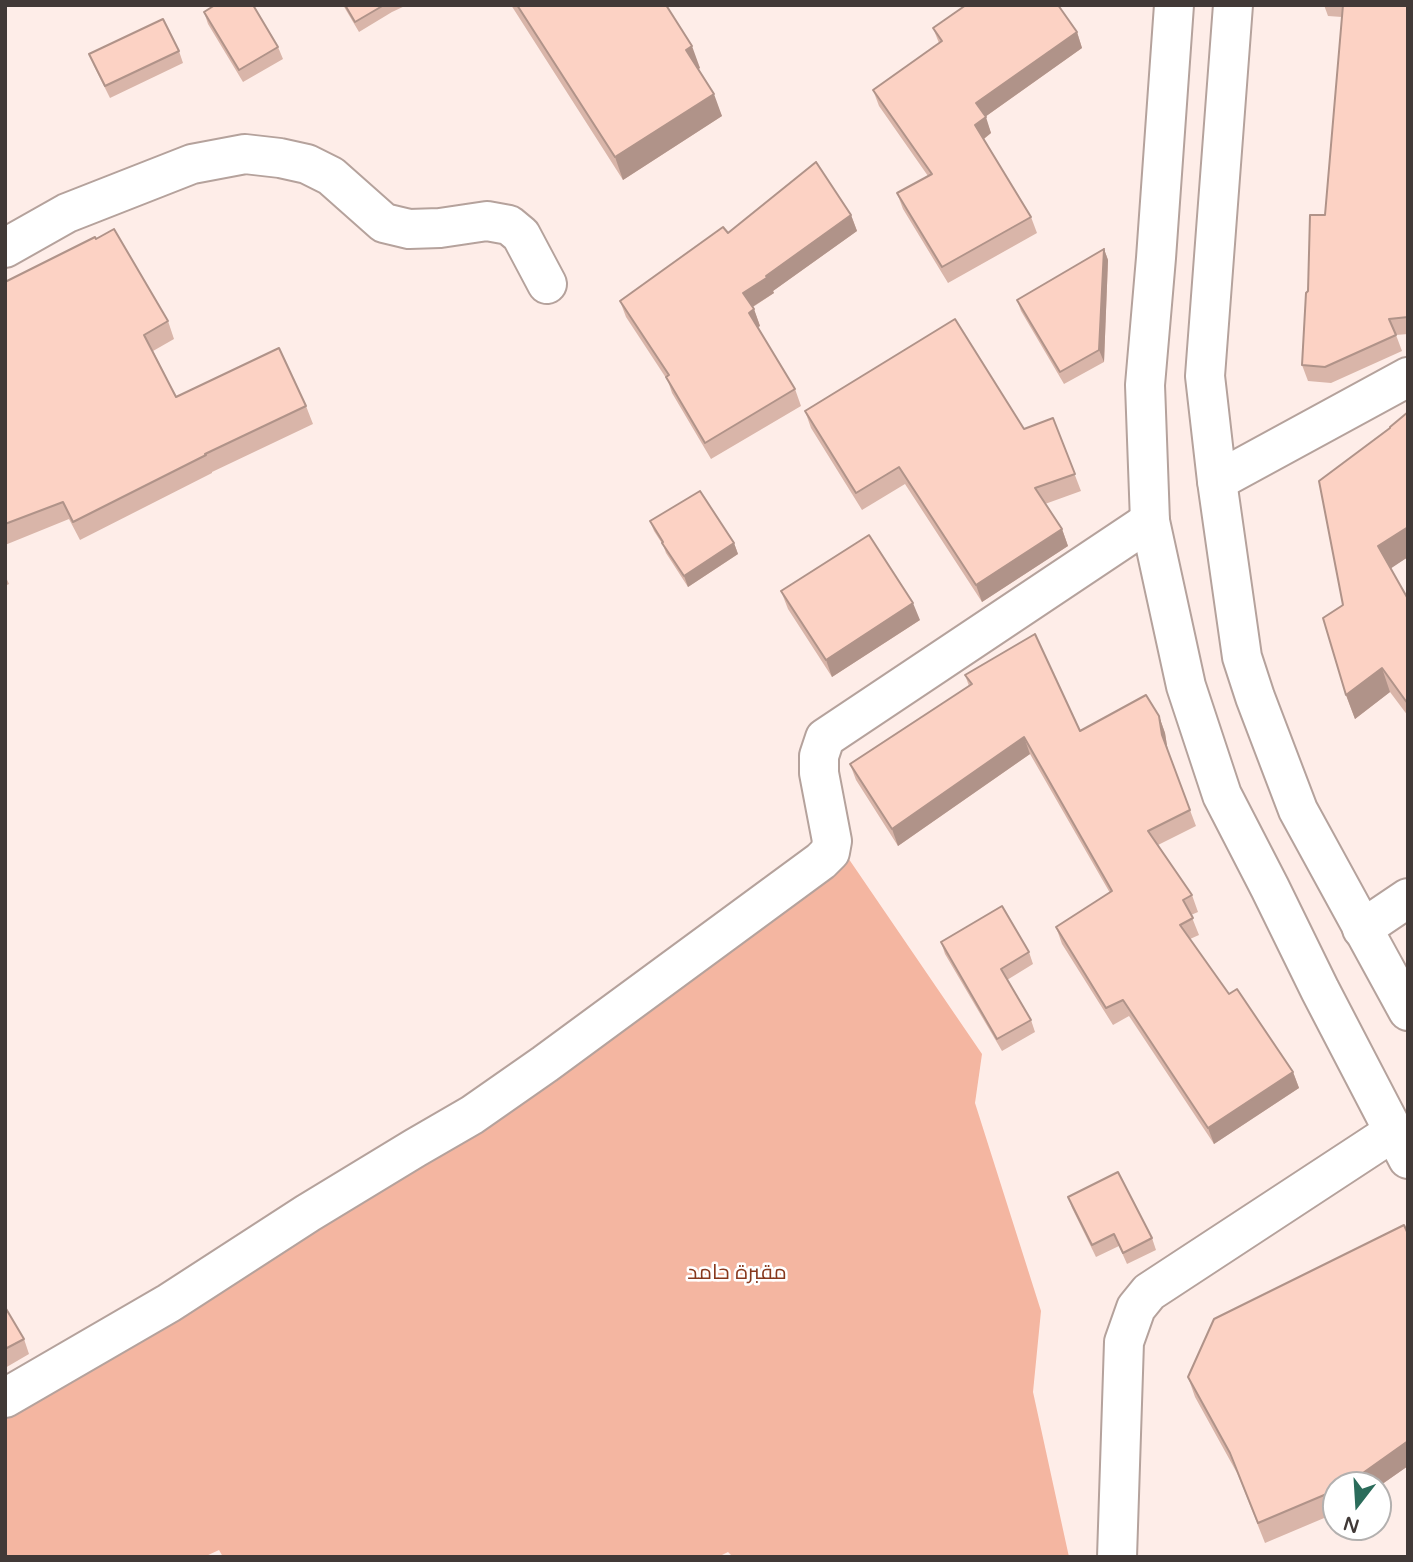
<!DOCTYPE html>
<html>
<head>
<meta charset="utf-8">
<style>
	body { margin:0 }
	#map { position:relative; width:1413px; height:1562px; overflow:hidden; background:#feede8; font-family:"Varela Round",sans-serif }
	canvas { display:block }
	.frame { position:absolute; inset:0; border:7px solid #413937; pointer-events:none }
	.north { position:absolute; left:1322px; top:1471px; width:70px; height:70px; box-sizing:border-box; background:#fff; border:2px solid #b3b0af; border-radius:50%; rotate:197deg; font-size:19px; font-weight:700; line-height:28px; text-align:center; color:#413937 }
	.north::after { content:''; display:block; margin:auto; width:24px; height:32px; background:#2b6c5b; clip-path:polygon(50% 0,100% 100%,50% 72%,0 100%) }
</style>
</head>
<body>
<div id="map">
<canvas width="1413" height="1562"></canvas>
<div class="frame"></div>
<div class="north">N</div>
</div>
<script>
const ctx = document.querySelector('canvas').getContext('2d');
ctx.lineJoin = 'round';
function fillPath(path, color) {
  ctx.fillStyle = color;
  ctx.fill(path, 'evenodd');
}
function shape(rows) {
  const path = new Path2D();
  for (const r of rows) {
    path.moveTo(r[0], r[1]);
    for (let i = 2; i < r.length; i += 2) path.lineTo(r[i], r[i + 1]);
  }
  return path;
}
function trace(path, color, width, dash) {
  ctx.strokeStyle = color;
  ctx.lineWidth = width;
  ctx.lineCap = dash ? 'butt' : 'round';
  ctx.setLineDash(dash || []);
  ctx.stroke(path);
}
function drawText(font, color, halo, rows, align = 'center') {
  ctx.font = font + ' "Varela Round",Cairo,sans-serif';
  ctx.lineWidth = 5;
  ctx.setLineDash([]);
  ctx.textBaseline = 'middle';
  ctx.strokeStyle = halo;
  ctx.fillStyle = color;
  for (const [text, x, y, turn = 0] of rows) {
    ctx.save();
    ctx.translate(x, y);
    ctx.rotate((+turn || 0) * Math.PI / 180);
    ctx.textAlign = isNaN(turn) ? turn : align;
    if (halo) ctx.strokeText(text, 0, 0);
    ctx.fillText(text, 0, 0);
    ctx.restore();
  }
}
const green = shape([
	[842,849,982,1054,975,1103,1041,1311,1033,1392,1069,1557,733,1557,728,1552,718,1557,223,1557,219,1550,204,1557,5,1557,5,1391,457,1132]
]);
const street = shape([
	[5,248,67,213,192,164,245,154,280,158,307,164,331,176,384,223,409,229,440,228,487,221,509,225,521,235,547,284],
	[1217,481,1408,377],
	[1362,929,1408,898],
	[5,1398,169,1303,308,1213,415,1148,472,1115,545,1064,821,861,830,852,832,841,819,773,819,756,825,738,1150,521],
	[1117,1557,1124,1342,1136,1308,1149,1292,1393,1132]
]);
const primary = shape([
	[1174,5,1156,258,1145,385,1150,521,1186,686,1222,795,1270,888,1320,990,1408,1159],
	[1233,5,1205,376,1217,481,1242,657,1255,697,1298,810,1408,1011]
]);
const wall = shape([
	[343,5,407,5,392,12,359,32],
	[511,5,666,5,700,68,698,69,722,116,623,180],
	[1324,5,1408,5,1408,334,1396,335,1402,351,1331,383,1308,381,1302,365,1308,291,1325,215,1342,17,1328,16],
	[204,12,278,47,283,59,243,82,208,24],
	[933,28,1077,32,1082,48,985,117,991,133,984,139,1031,217,1037,233,948,283,903,209,897,193,928,176,879,106,873,90,939,43],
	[179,51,183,63,110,98,94,66,89,54],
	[851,215,857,231,773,291,774,293,753,307,760,326,758,327,795,389,801,406,711,459,672,393,668,381,626,317,620,301,728,233],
	[1104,249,1108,260,1104,362,1064,384,1021,311,1017,300],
	[5,282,168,321,174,339,153,351,176,397,306,406,313,424,212,472,212,473,80,540,69,519,5,545],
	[805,411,1024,429,1053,418,1081,491,1045,504,1062,529,1068,546,982,602,905,484,862,510,811,428],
	[1408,412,1408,557,1390,568,1408,599,1408,716,1390,692,1355,719,1346,695,1343,605,1390,428],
	[650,521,734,543,738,554,688,587,666,553,663,545,654,531],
	[5,575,9,584,5,586],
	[781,591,920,620,832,677,788,609],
	[965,675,1080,731,1159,716,1165,733,1168,752,1196,826,1158,845,1192,895,1198,912,1191,915,1199,935,1190,939,1229,994,1293,1072,1299,1088,1214,1144,1129,1016,1113,1025,1062,944,1056,927,1110,893,1030,754,898,846,856,780,850,764,969,686],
	[941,942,1029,952,1033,964,1007,980,1031,1020,1035,1032,1002,1051,945,954],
	[1068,1197,1152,1238,1156,1250,1127,1264,1119,1246,1096,1257,1072,1208],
	[1408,1234,1408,1466,1378,1487,1336,1485,1336,1513,1265,1543,1237,1473,1195,1397,1188,1377],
	[5,1307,24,1339,29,1354,5,1368]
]);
const shadedWall = shape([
	[1077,32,1082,48,982,119,976,103],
	[692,46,700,68,694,72,686,50],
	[714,94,722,116,623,180,615,157],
	[986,117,991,133,981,141,975,125],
	[851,215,857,231,773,291,774,293,749,309,743,293],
	[1104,249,1108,260,1104,362,1099,350],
	[754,309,760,326,755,329,749,313],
	[1408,527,1408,557,1387,571,1378,546],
	[1062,529,1068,546,982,602,976,585],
	[734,543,738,554,688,587,684,576],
	[913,603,920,620,832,677,826,660],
	[1382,668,1390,692,1355,719,1346,695],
	[1159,716,1165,733,1168,752,1162,735],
	[1024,737,1030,754,898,846,892,829],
	[1293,1072,1299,1088,1214,1144,1208,1128],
	[1408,1441,1408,1466,1378,1487,1378,1485,1346,1485]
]);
const building = shape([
	[215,5,253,5,278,47,239,70,204,12,215,5],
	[345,5,384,5,355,22,345,5],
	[517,5,666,5,692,46,686,50,714,94,615,157,517,5],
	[966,5,1058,5,1077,32,976,103,986,117,975,125,1031,217,942,267,897,193,932,174,873,90,942,41,933,28,966,5],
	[1343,5,1408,5,1408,317,1389,319,1396,335,1325,367,1302,365,1306,293,1308,291,1310,215,1325,215,1343,5],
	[163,19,179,51,105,86,89,54,163,19],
	[816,162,851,215,766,276,768,277,743,293,754,309,749,313,795,389,705,443,666,377,669,375,620,301,723,227,728,233,816,162],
	[114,229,168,321,144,335,176,397,279,348,306,406,205,454,206,455,73,522,63,502,5,524,5,282,95,237,96,239,114,229],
	[1104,249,1099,350,1060,372,1017,300,1104,249],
	[955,319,1024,429,1053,418,1075,474,1035,488,1062,529,976,585,899,467,856,493,805,411,955,319],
	[1408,412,1408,527,1378,546,1408,599,1408,704,1382,668,1346,695,1323,618,1343,605,1319,481,1390,428,1390,427,1408,412],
	[700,491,734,543,684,576,662,543,663,542,650,521,700,491],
	[869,535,913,603,826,660,781,591,869,535],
	[1035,634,1080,731,1146,695,1159,716,1162,735,1190,810,1148,831,1192,895,1183,900,1193,918,1180,925,1229,994,1237,989,1293,1072,1208,1128,1123,1000,1106,1008,1056,927,1112,891,1024,737,892,829,850,764,972,684,965,675,1035,634],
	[1002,906,1029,952,1001,969,1031,1020,997,1039,941,942,1002,906],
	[1118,1172,1152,1238,1123,1253,1114,1234,1092,1245,1068,1197,1118,1172],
	[1404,1225,1408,1234,1408,1441,1346,1485,1336,1485,1336,1490,1258,1523,1230,1453,1188,1377,1214,1319,1404,1225],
	[5,1307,24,1339,5,1349,5,1307]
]);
const parkNames = [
	["مقبرة حامد",737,1273]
];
fillPath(green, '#f4b6a1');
trace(street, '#b5a29c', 42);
trace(primary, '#b5a29c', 42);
trace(street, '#fff', 38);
trace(primary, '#fff', 38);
fillPath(wall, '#d9b5a9');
fillPath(shadedWall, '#b09389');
fillPath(building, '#fcd2c4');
trace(building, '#b09389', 2);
drawText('21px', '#87381d', '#fff', parkNames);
</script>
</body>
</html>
